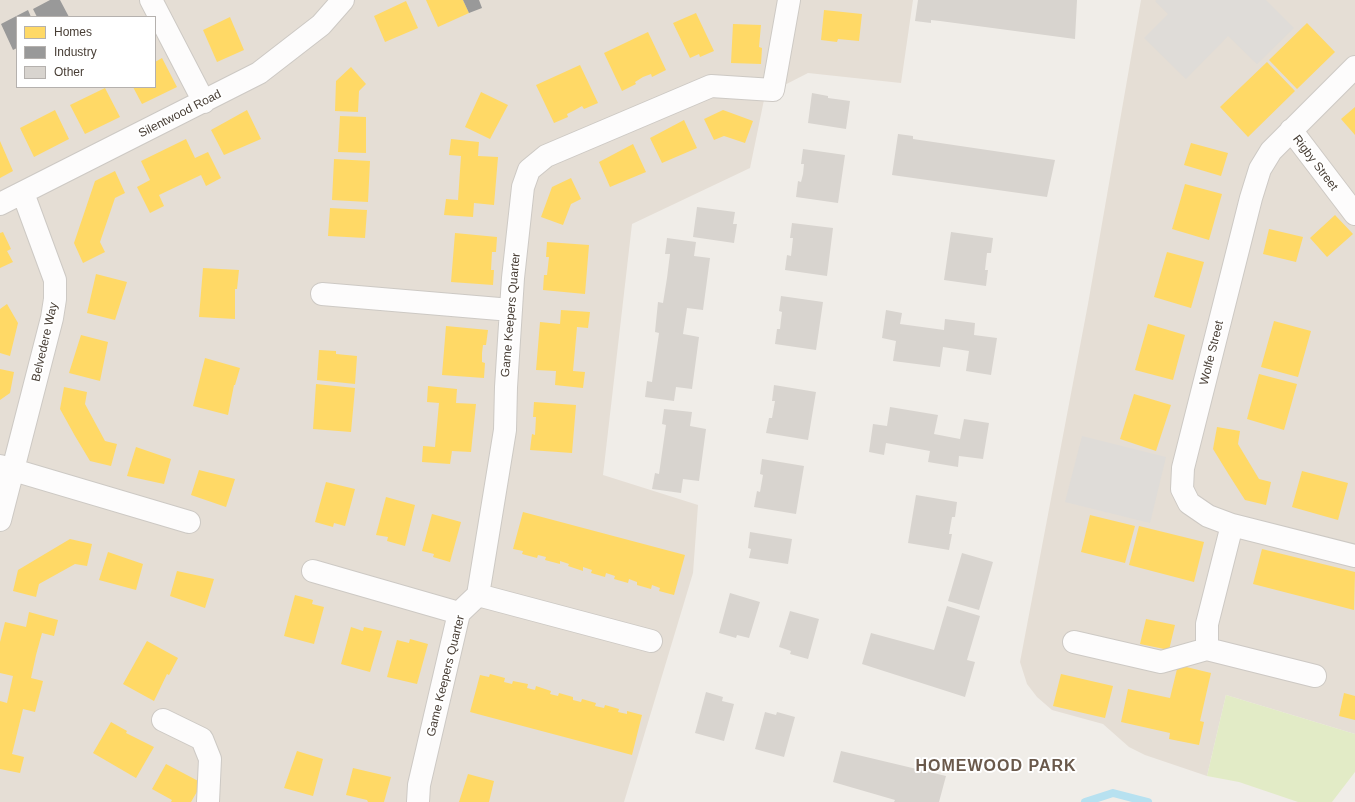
<!DOCTYPE html>
<html>
<head>
<meta charset="utf-8">
<style>
	body { margin:0 }
	#map { position:relative; width:1355px; height:802px; overflow:hidden; background:#f0ede8; font-family:Arial,sans-serif }
	canvas { display:block }
	.legend { position:absolute; left:16px; top:16px; width:140px; height:72px; box-sizing:border-box; background:#fff; border:1px solid #b5b1ae; margin:0; padding:5px 7px; list-style:none; font-size:12px; color:#473d34 }
	.legend li { display:flex; align-items:center; gap:8px; height:20px }
	.legend b { width:20px; border:1px solid #b5b1ae }
</style>
</head>
<body>
<div id="map">
<canvas width="1355" height="802"></canvas>
<ul class="legend">
<li><b style="height:11px;background:#ffd966"></b>Homes</li>
<li><b style="height:11px;background:#999"></b>Industry</li>
<li><b style="height:11px;background:#d8d4cf"></b>Other</li>
</ul>
</div>
<script>
const ctx = document.querySelector('canvas').getContext('2d');
ctx.lineJoin = 'round';
function fillPath(path, color) {
  ctx.fillStyle = color;
  ctx.fill(path, 'evenodd');
}
function shape(rows) {
  const path = new Path2D();
  for (const r of rows) {
    path.moveTo(r[0], r[1]);
    for (let i = 2; i < r.length; i += 2) path.lineTo(r[i], r[i + 1]);
  }
  return path;
}
function trace(path, color, width, dash) {
  ctx.strokeStyle = color;
  ctx.lineWidth = width;
  ctx.lineCap = dash ? 'butt' : 'round';
  ctx.setLineDash(dash || []);
  ctx.stroke(path);
}
function drawText(font, color, halo, rows, align = 'center') {
  ctx.font = font + ' Arial,sans-serif';
  ctx.lineWidth = 4;
  ctx.setLineDash([]);
  ctx.textBaseline = 'middle';
  ctx.strokeStyle = halo;
  ctx.fillStyle = color;
  for (const [text, x, y, turn = 0] of rows) {
    ctx.save();
    ctx.translate(x, y);
    ctx.rotate((+turn || 0) * Math.PI / 180);
    ctx.textAlign = isNaN(turn) ? turn : align;
    if (halo) ctx.strokeText(text, 0, 0);
    ctx.fillText(text, 0, 0);
    ctx.restore();
  }
}
const residential = shape([
	[0,0,913,0,901,83,808,73,765,95,750,168,632,224,603,475,698,505,693,573,624,802,0,802],
	[17,17,155,17,155,87,17,87],
	[1141,0,1355,0,1355,734,1226,695,1207,776,1145,755,1129,747,1103,724,1052,710,1037,697,1027,684,1020,662,1088,304]
]);
const green = shape([
	[1226,695,1355,734,1355,772,1332,802,1298,802,1239,782,1207,776]
]);
const parking = shape([
	[1157,0,1266,0,1294,28,1257,64,1228,36,1186,79,1144,38,1168,14,1155,1],
	[1082,436,1166,457,1150,523,1065,502]
]);
const homes = shape([
	[426,0,463,0,469,13,438,27],
	[406,1,418,28,385,42,374,16],
	[824,10,862,14,859,41,838,39,837,42,821,40],
	[696,13,714,51,700,57,699,54,690,58,673,23],
	[230,17,244,50,217,62,203,30],
	[1307,23,1335,52,1297,89,1269,60],
	[733,24,761,25,759,47,762,48,761,64,731,63],
	[648,32,666,70,652,77,651,74,643,77,635,82,636,84,622,91,604,53],
	[162,58,177,87,142,104,133,87,155,87,155,62],
	[1267,62,1295,91,1248,137,1220,107],
	[580,65,598,103,584,109,582,106,575,110,567,114,568,117,554,123,536,85],
	[351,67,366,84,359,91,358,112,335,111,336,81],
	[105,88,120,117,85,134,70,105],
	[481,92,508,105,490,139,465,127],
	[1355,107,1355,135,1341,119],
	[55,110,69,139,34,157,20,128],
	[247,110,261,139,224,155,211,130],
	[723,110,753,121,745,143,724,136,714,140,704,119],
	[340,116,366,117,366,153,338,152],
	[684,120,697,148,662,163,650,138],
	[186,139,195,158,208,152,221,178,206,186,201,175,159,195,164,206,150,213,137,187,150,180,141,161],
	[451,139,479,142,478,156,498,157,494,205,474,203,473,217,444,215,446,199,458,200,461,156,449,155],
	[0,141,13,171,0,178],
	[1191,143,1228,153,1221,176,1184,165],
	[633,144,646,172,610,187,599,162],
	[334,159,370,161,368,202,332,200],
	[115,171,125,193,115,198,100,242,105,252,83,263,74,243,95,181],
	[571,178,581,199,571,204,563,225,541,217,552,187],
	[1185,184,1222,194,1209,240,1172,229],
	[330,208,367,210,365,238,328,236],
	[1335,215,1353,234,1327,257,1310,238],
	[1269,229,1303,237,1296,262,1263,254],
	[3,232,11,249,7,251,13,262,0,268,0,233],
	[455,233,497,237,496,252,492,252,491,270,494,270,493,285,451,282],
	[547,242,589,245,585,294,543,290,544,275,547,275,549,257,546,257],
	[1167,252,1204,262,1191,308,1154,297],
	[203,268,239,270,237,289,235,289,235,319,199,317],
	[96,274,127,282,115,320,87,313],
	[7,304,18,323,10,356,0,353,0,309],
	[561,310,590,312,588,328,577,327,573,371,585,372,583,388,555,385,556,371,536,370,540,322,560,324],
	[1274,321,1311,331,1298,377,1261,367],
	[1148,324,1185,335,1173,380,1135,370],
	[446,326,488,330,486,345,483,345,482,353,482,362,485,363,484,378,442,375],
	[81,335,108,342,100,381,69,373],
	[319,350,336,351,336,354,357,356,355,384,317,380],
	[205,358,240,368,235,385,234,385,228,415,193,406],
	[0,369,14,372,10,393,0,400],
	[1259,374,1297,384,1284,430,1247,419],
	[316,384,355,388,351,432,313,429],
	[428,386,457,389,456,403,476,404,471,452,452,451,450,464,422,462,423,446,435,447,439,403,427,402],
	[64,387,87,392,85,404,105,441,117,444,111,466,90,461,75,436,60,409],
	[1134,394,1171,405,1156,451,1120,439],
	[534,402,576,405,572,453,530,450,532,434,535,435,536,417,533,417],
	[1217,427,1240,431,1238,444,1259,479,1271,482,1266,505,1245,500,1229,475,1213,449],
	[136,447,171,459,164,484,127,476],
	[199,470,235,479,226,507,191,495],
	[1302,471,1348,483,1338,520,1292,507],
	[326,482,355,489,345,526,334,523,333,527,315,522],
	[386,497,415,505,405,546,387,541,388,537,376,535],
	[523,512,685,555,674,595,659,591,660,588,652,585,651,589,637,585,637,582,629,579,628,583,614,579,615,576,606,573,605,577,591,573,592,570,583,567,583,571,568,566,569,564,560,561,560,564,545,560,546,557,538,555,537,558,522,554,523,551,513,549],
	[432,514,461,522,450,562,433,557,434,554,422,551],
	[1090,515,1135,526,1125,563,1081,552],
	[1139,526,1204,542,1194,582,1129,565],
	[70,539,92,544,87,566,75,564,39,584,36,597,13,591,18,570],
	[1262,549,1355,572,1354,610,1253,584],
	[108,552,143,564,136,590,99,580],
	[177,571,214,579,205,608,170,596],
	[295,595,313,600,312,604,324,607,314,644,284,636],
	[29,612,58,620,54,636,42,633,36,655,31,678,43,681,35,712,23,709,12,754,24,757,20,773,0,769,0,701,7,703,13,676,0,673,0,642,5,622,26,627],
	[1146,619,1175,625,1169,650,1140,644],
	[351,627,363,631,364,627,382,631,370,672,341,664],
	[410,639,428,644,417,684,387,677,397,640,409,643],
	[147,641,178,658,169,675,167,674,154,701,123,684],
	[1178,665,1211,673,1200,721,1204,722,1199,745,1169,739,1170,733,1121,722,1128,689,1170,698],
	[490,674,505,678,504,682,512,684,513,681,528,684,527,688,535,690,536,686,551,691,550,694,558,696,559,693,573,697,573,700,581,702,582,699,596,703,595,706,604,708,605,705,619,709,618,712,627,714,627,711,642,715,632,755,470,712,480,675,489,677],
	[1061,674,1113,686,1105,718,1053,706],
	[1344,693,1355,696,1355,720,1339,716],
	[111,722,127,731,126,733,154,747,136,778,93,753],
	[297,751,323,759,313,796,284,788],
	[166,764,202,783,191,802,171,802,172,800,152,789],
	[353,768,391,777,384,802,368,802,367,800,346,795],
	[468,774,494,781,489,802,459,802]
]);
const industry = shape([
	[50,0,60,0,69,17,37,17,33,9],
	[463,0,479,0,482,8,469,13],
	[28,10,31,17,17,17,17,48,13,50,1,24]
]);
const stream = shape([
	[1085,802,1113,793,1148,802]
]);
const building = shape([
	[918,0,1077,0,1075,39,940,21,931,20,931,23,915,21],
	[812,93,828,96,828,98,850,101,846,129,808,123],
	[898,134,913,136,913,139,1055,160,1047,197,892,175],
	[803,149,845,155,838,203,796,197,798,181,801,182,803,174,804,164,801,164],
	[697,207,735,212,733,224,737,224,734,243,693,237],
	[792,223,833,228,827,276,785,270,787,255,791,256,793,238,790,238],
	[951,232,993,238,991,253,987,253,986,261,985,270,988,270,986,286,944,280],
	[667,238,696,242,694,256,710,258,703,310,687,308,683,334,699,337,692,389,676,387,674,401,645,397,647,381,652,382,659,333,655,332,658,302,663,303,667,278,670,254,665,254],
	[781,296,823,302,816,350,775,344,777,329,780,329,781,320,782,312,779,311],
	[886,310,902,313,900,324,944,330,945,319,975,323,974,335,997,338,991,375,966,371,969,351,943,347,940,367,893,361,896,341,882,338],
	[774,385,816,392,808,440,766,433,769,418,772,418,775,401,772,401],
	[890,407,938,415,934,434,960,439,964,419,989,423,983,459,959,456,958,467,928,462,930,451,886,443,884,455,869,452,873,424,887,426],
	[664,409,692,412,690,426,706,429,699,481,683,479,681,493,652,489,655,473,659,474,666,425,662,424],
	[762,459,804,466,796,514,754,507,757,491,760,492,763,475,760,474],
	[916,495,957,502,955,517,952,517,949,534,952,534,949,550,908,543],
	[750,532,792,539,788,564,749,558,751,549,748,548],
	[962,553,993,562,979,610,948,601],
	[730,593,760,602,749,638,737,635,736,638,719,633],
	[947,606,980,616,967,660,975,662,965,697,862,664,871,633,934,650],
	[790,611,819,619,808,659,790,654,791,651,779,647],
	[706,692,723,697,722,701,734,704,724,741,695,733],
	[765,712,776,715,777,712,795,717,784,757,755,749],
	[841,751,946,776,939,802,894,802,895,800,833,782]
]);
const minor = shape([
	[151,0,204,102],
	[1355,67,1271,151,1260,169,1251,198,1183,468,1182,489,1189,503,1208,516,1232,525,1355,556],
	[1291,130,1355,214],
	[0,204,259,73,321,25,343,0],
	[322,294,511,310],
	[0,466,189,522],
	[0,520,52,318,55,299,55,280,23,193],
	[313,571,459,613],
	[478,595,651,641],
	[1074,642,1161,662,1207,649,1315,676],
	[1207,649,1207,624,1232,525],
	[163,720,202,739,210,759,208,802],
	[418,802,419,785,459,613,478,595,505,430,506,387,513,278,523,187,529,170,546,156,711,86,773,90,789,0]
]);
const streetNames = [
	["Silentwood Road",180,114,-27],
	["Rigby Street",1315,163,53],
	["Game Keepers Quarter",511,315,-85],
	["Belvedere Way",45,342,-77],
	["Wolfe Street",1212,353,-76],
	["Game Keepers Quarter",446,676,-76]
];
const districtNames = [
	["HOMEWOOD PARK",996,767]
];
fillPath(residential, '#e5ded5');
fillPath(green, '#e2ebc6');
fillPath(parking, '#dfdcd8');
fillPath(homes, '#ffd966');
fillPath(industry, '#999');
trace(stream, '#b7e1f0', 8);
fillPath(building, '#d8d4cf');
trace(minor, '#cdc9c4', 24);
trace(minor, '#fdfcfc', 22);
drawText('12px', '#473d34', '#fff', streetNames);
ctx.letterSpacing = '1px';
drawText('bold 16px', '#6a594b', '#fff', districtNames);
ctx.letterSpacing = '0px';
</script>
</body>
</html>
